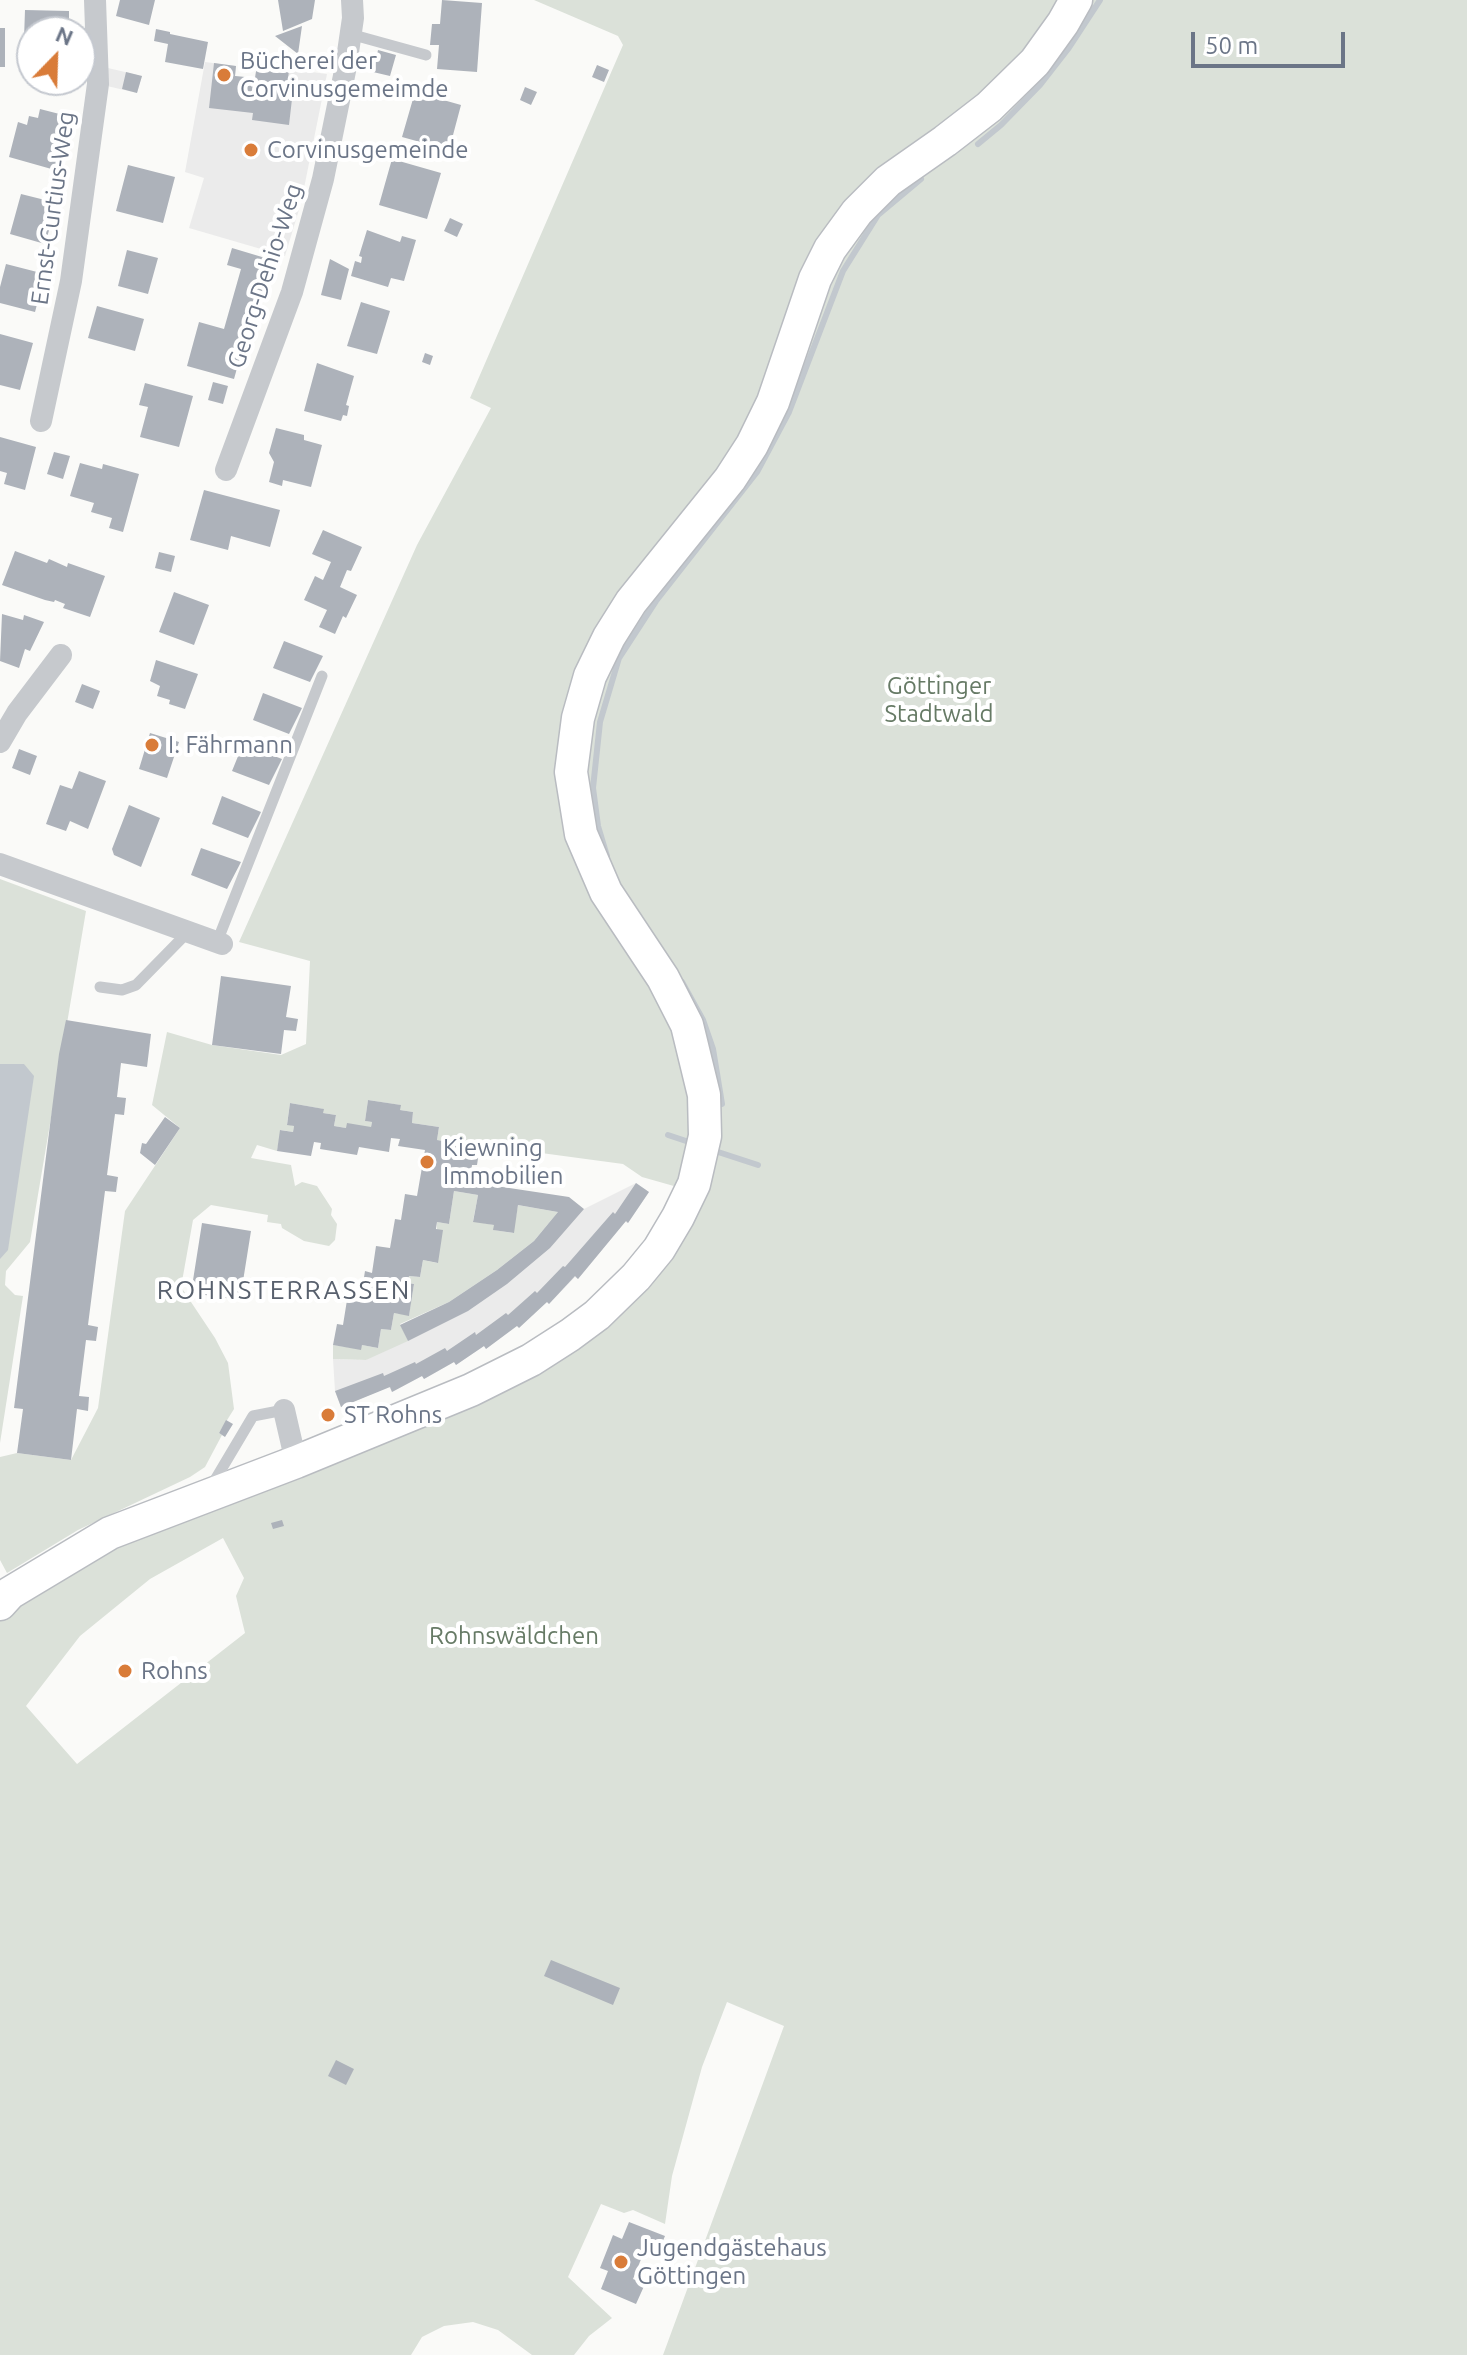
<!DOCTYPE html>
<html>
<head>
<meta charset="utf-8">
<style>
	body { margin:0 }
	#map { position:relative; width:1467px; height:2355px; overflow:hidden; background:#fafaf8; font-family:Ubuntu,sans-serif }
	canvas { display:block }
	.north { position:absolute; left:16px; top:16px; width:80px; height:80px; box-sizing:border-box; background:#fff; border:2px solid #c4c8cf; border-radius:50%; rotate:23deg; font-size:22px; font-weight:700; line-height:32px; text-align:center; color:#6b7587 }
	.north::after { content:''; display:block; margin:auto; width:28px; height:36px; background:#d97c39; clip-path:polygon(50% 0,100% 100%,50% 72%,0 100%) }
	.scale { position:absolute; left:1191px; top:32px; width:154px; height:36px; box-sizing:border-box; border:4px solid #6b7587; border-top:0; padding-left:10px; font-size:24px; line-height:28px; white-space:nowrap; color:#6b7587; -webkit-text-stroke:6px #fff; paint-order:stroke }
</style>
</head>
<body>
<div id="map">
<canvas width="1467" height="2355"></canvas>
<div class="north">N</div>
<div class="scale">50 m</div>
</div>
<script>
const ctx = document.querySelector('canvas').getContext('2d');
ctx.lineJoin = 'round';
function fillPath(path, color) {
  ctx.fillStyle = color;
  ctx.fill(path, 'evenodd');
}
function shape(rows) {
  const path = new Path2D();
  for (const r of rows) {
    path.moveTo(r[0], r[1]);
    for (let i = 2; i < r.length; i += 2) path.lineTo(r[i], r[i + 1]);
  }
  return path;
}
function trace(path, color, width, dash) {
  ctx.strokeStyle = color;
  ctx.lineWidth = width;
  ctx.lineCap = dash ? 'butt' : 'round';
  ctx.setLineDash(dash || []);
  ctx.stroke(path);
}
function drawText(font, color, halo, rows, align = 'center') {
  ctx.font = font + ' Ubuntu,sans-serif';
  ctx.lineWidth = 8;
  ctx.setLineDash([]);
  ctx.textBaseline = 'middle';
  ctx.strokeStyle = halo;
  ctx.fillStyle = color;
  for (const [text, x, y, turn = 0] of rows) {
    ctx.save();
    ctx.translate(x, y);
    ctx.rotate((+turn || 0) * Math.PI / 180);
    ctx.textAlign = isNaN(turn) ? turn : align;
    if (halo) ctx.strokeText(text, 0, 0);
    ctx.fillText(text, 0, 0);
    ctx.restore();
  }
}
const built = shape([
	[205,62,236,66,235,76,255,78,257,65,327,74,301,203,285,256,189,228,204,178,185,172],
	[108,68,142,76,137,93,107,86],
	[636,1183,649,1192,628,1223,625,1222,578,1279,575,1277,549,1304,547,1302,486,1349,484,1346,456,1365,454,1362,424,1379,422,1376,392,1392,389,1387,341,1407,335,1391,333,1359,366,1360,400,1325,449,1302,497,1270,534,1241,557,1212,515,1204,584,1209]
]);
const green = shape([
	[534,0,1467,0,1467,2355,663,2355,784,2026,727,2002,702,2067,672,2176,665,2224,633,2210,624,2213,601,2204,568,2277,612,2318,589,2336,574,2355,532,2355,498,2330,473,2322,444,2326,422,2337,411,2355,0,2355,0,1615,116,1546,523,1381,575,1351,624,1309,702,1194,642,1177,623,1164,519,1150,479,1152,466,1150,467,1145,437,1140,439,1127,412,1123,413,1112,400,1110,400,1105,368,1100,365,1121,372,1122,371,1127,346,1128,334,1126,336,1115,323,1113,323,1109,290,1103,287,1124,294,1126,293,1132,281,1130,277,1151,257,1145,251,1158,291,1165,295,1186,302,1182,317,1186,332,1209,331,1215,337,1224,335,1240,329,1246,304,1241,282,1228,281,1224,267,1222,268,1215,211,1205,193,1220,181,1287,215,1338,228,1363,234,1409,219,1433,222,1435,205,1467,190,1477,78,1530,7,1573,0,1560,0,1457,17,1453,71,1460,98,1408,125,1211,180,1128,152,1105,167,1032,212,1045,281,1055,306,1044,310,961,239,942,417,545,491,408,470,398,623,45,618,36],
	[223,1538,244,1578,236,1596,245,1633,77,1764,26,1706,80,1636,150,1579],
	[0,879,86,911,30,1242,6,1271,5,1285,15,1295,23,1296,0,1443],
	[454,1191,478,1195,473,1221,494,1225,494,1230,513,1233,518,1205,558,1212,534,1241,497,1270,449,1302,400,1324,408,1341,366,1360,333,1359,333,1345,360,1349,362,1345,378,1348,381,1329,391,1330,394,1313,409,1315,414,1284,408,1283,409,1276,420,1277,423,1260,437,1263,437,1222,449,1224]
]);
const water = shape([
	[0,1064,24,1064,34,1076,8,1250,0,1259]
]);
const stream = shape([
	[978,144,1001,125,1040,85,1068,49,1100,0],
	[607,856,598,826,593,788,600,722,619,658,656,601,757,472,789,412,843,271,878,215,921,179],
	[682,982,703,1020,713,1049,722,1104],
	[668,1135,692,1143],
	[712,1150,758,1165]
]);
const building = shape([
	[120,0,155,0,149,25,116,16],
	[278,0,315,0,312,19,283,31],
	[442,0,482,3,477,72,437,69,439,45,430,45,432,24,440,24],
	[25,10,69,11,69,32,32,32,32,39,24,39],
	[302,26,298,54,275,36],
	[0,28,5,28,5,67,0,67],
	[156,29,170,32,170,34,208,42,203,69,165,62,168,44,154,41],
	[378,50,396,55,390,76,373,72],
	[214,63,236,66,235,76,255,78,257,65,289,70,287,88,299,89,298,100,292,99,289,125,252,120,253,113,209,108],
	[597,65,609,70,604,82,592,77],
	[126,72,142,76,137,93,122,89],
	[525,87,537,92,531,105,520,100],
	[415,92,461,105,449,150,402,137],
	[40,109,75,118,72,129,67,128,55,170,9,157,18,122,27,125,29,116,38,118],
	[392,159,441,173,427,219,379,205],
	[128,165,175,177,163,223,116,211],
	[51,191,64,195,62,203,49,199],
	[21,194,57,203,45,244,10,234],
	[450,218,463,224,457,237,444,231],
	[367,230,400,242,402,236,416,240,404,281,391,278,388,287,351,276,355,261,361,263,362,257,359,256],
	[232,248,272,260,259,306,255,304,234,379,187,366,199,322,224,329,241,269,227,265],
	[127,250,158,258,148,294,118,286],
	[330,259,349,269,341,300,321,295],
	[6,264,45,274,35,312,0,303,0,287],
	[361,302,390,311,377,354,347,346],
	[97,306,144,319,135,351,88,338],
	[0,334,33,343,20,390,0,385],
	[425,353,433,356,430,365,422,362],
	[317,363,354,376,346,405,349,406,347,416,343,415,341,421,304,411],
	[213,382,228,386,223,404,208,400],
	[145,383,193,396,179,447,140,437,148,407,139,405],
	[276,428,304,435,304,440,322,445,311,487,283,480,282,486,269,482,274,462,269,453],
	[0,437,36,447,25,490,4,484,7,473,0,471],
	[54,452,70,456,63,479,47,474],
	[80,463,102,469,103,464,139,474,123,532,109,528,112,518,91,512,94,503,70,496],
	[204,490,280,510,270,547,231,536,228,550,190,540],
	[323,530,362,547,351,571,347,570,340,587,357,595,346,618,343,616,335,634,319,627,327,610,304,600,315,576,323,580,331,562,312,554],
	[15,551,47,563,49,559,67,567,68,563,105,576,90,617,63,608,65,604,55,600,54,602,45,600,2,585],
	[159,552,175,556,171,572,155,568],
	[174,592,209,605,194,645,159,632],
	[2,614,23,620,24,615,44,622,30,651,25,649,19,668,0,661],
	[284,641,323,656,310,682,273,668],
	[156,660,198,674,185,709,169,704,170,700,157,696,160,686,150,681],
	[82,684,100,691,93,709,75,702],
	[263,693,302,708,289,734,253,720],
	[150,733,179,742,167,778,139,769],
	[243,744,282,759,269,785,232,771],
	[19,749,37,756,30,775,12,768],
	[79,771,106,781,88,829,70,821,66,831,46,824,60,785,72,789],
	[222,796,261,812,248,838,212,824],
	[129,805,160,818,141,867,114,855,112,849],
	[201,848,241,862,227,889,191,875],
	[221,976,291,986,286,1017,298,1019,296,1031,284,1030,281,1054,212,1045],
	[66,1020,151,1034,147,1067,121,1063,117,1097,126,1098,124,1115,115,1114,107,1175,118,1177,116,1192,105,1191,88,1325,98,1327,96,1341,86,1340,79,1396,89,1397,88,1411,77,1409,71,1460,17,1453,23,1409,14,1408,59,1054],
	[368,1100,401,1105,400,1110,413,1112,412,1123,439,1127,437,1140,467,1145,466,1150,479,1152,477,1165,472,1165,471,1172,497,1176,496,1186,569,1197,584,1209,550,1248,507,1284,468,1311,408,1341,400,1325,449,1302,497,1270,534,1241,558,1212,518,1205,514,1233,493,1230,494,1225,473,1222,478,1195,454,1191,449,1224,437,1222,436,1229,443,1230,438,1263,423,1260,420,1277,409,1276,408,1283,414,1284,409,1316,394,1313,391,1330,381,1329,378,1348,362,1345,361,1350,333,1345,337,1324,343,1325,347,1300,360,1302,365,1271,372,1273,376,1246,390,1248,395,1219,401,1220,405,1194,417,1196,425,1150,398,1146,400,1139,391,1138,389,1152,359,1147,357,1155,320,1149,321,1143,314,1142,311,1156,277,1151,280,1130,293,1132,294,1126,287,1125,290,1103,324,1109,323,1113,336,1115,334,1126,346,1128,347,1123,371,1127,372,1122,365,1121],
	[165,1117,180,1128,155,1165,140,1153,142,1143,146,1144],
	[636,1183,649,1192,628,1223,626,1221,578,1279,575,1276,549,1304,547,1302,519,1328,517,1326,486,1349,484,1346,456,1365,454,1362,424,1379,422,1376,392,1392,390,1387,341,1407,335,1391,383,1373,384,1376,415,1362,416,1364,445,1348,447,1351,475,1332,476,1335,506,1313,508,1315,535,1291,537,1293,563,1266,565,1267,613,1212,615,1214],
	[202,1223,251,1231,240,1300,191,1293],
	[226,1420,233,1424,225,1437,219,1433],
	[282,1520,284,1526,273,1529,271,1523],
	[551,1960,620,1988,613,2005,544,1976],
	[336,2060,354,2069,346,2085,328,2076],
	[629,2222,665,2236,656,2257,644,2252,633,2279,645,2284,636,2304,601,2289,608,2271,600,2268,613,2235,622,2239]
]);
const lane = shape([
	[350,34,426,55],
	[217,942,322,676],
	[100,987,122,990,136,985,187,933],
	[212,1485,253,1416,284,1410]
]);
const street = shape([
	[41,421,71,281,98,84,95,0],
	[226,470,292,292,323,179,346,66,353,18,352,0],
	[0,742,17,713,61,655],
	[0,864,222,944],
	[284,1410,296,1462]
]);
const secondary = shape([
	[0,1604,10,1593,110,1533,296,1462,471,1390,531,1360,570,1335,597,1315,636,1277,659,1249,678,1217,694,1184,705,1136,704,1095,687,1025,663,978,606,892,581,834,571,772,578,718,590,676,609,637,631,602,730,479,752,445,773,402,815,279,830,249,857,212,888,181,945,141,989,107,1035,62,1063,23,1076,0]
]);
const markers = [
	[224,75,8,"#d97c39"],
	[251,150,8,"#d97c39"],
	[152,745,8,"#d97c39"],
	[427,1162,8,"#d97c39"],
	[328,1415,8,"#d97c39"],
	[125,1671,8,"#d97c39"],
	[621,2262,8,"#d97c39"]
];
const poiNames = [
	["Bücherei der",240,61],
	["Corvinusgemeimde",240,89],
	["Corvinusgemeinde",267,150],
	["I. Fährmann",168,745],
	["Kiewning",443,1148],
	["Immobilien",443,1176],
	["ST Rohns",344,1415],
	["Rohns",141,1671],
	["Jugendgästehaus",637,2248],
	["Göttingen",637,2276]
];
const streetNames = [
	["Ernst-Curtius-Weg",53,208,-82],
	["Georg-Dehio-Weg",265,276,-72]
];
const parkNames = [
	["Göttinger",939,686],
	["Stadtwald",939,714],
	["Rohnswäldchen",514,1636]
];
const neighbourhoodNames = [
	["ROHNSTERRASSEN",284,1290]
];
fillPath(built, '#ebebeb');
fillPath(green, '#dbe1d9');
fillPath(water, '#c2c8ce');
trace(stream, '#c2c8ce', 6);
fillPath(building, '#adb2ba');
trace(secondary, '#b9bcc1', 35);
trace(lane, '#c6c9cd', 11);
trace(street, '#c6c9cd', 22);
trace(secondary, '#fff', 32);
for (const [x, y, r, color] of markers) {
  const dot = new Path2D();
  dot.arc(x, y, r, 0, 2 * Math.PI);
  ctx.fillStyle = color;
  ctx.fill(dot);
  trace(dot, '#fff', 3);
}
drawText('24px', '#6b7587', '#fff', poiNames, 'left');
drawText('24px', '#6b7587', '#fff', streetNames);
drawText('24px', '#667a65', '#fff', parkNames);
ctx.letterSpacing = '2px';
drawText('26px', '#58606d', '#fff', neighbourhoodNames);
ctx.letterSpacing = '0px';
</script>
</body>
</html>
